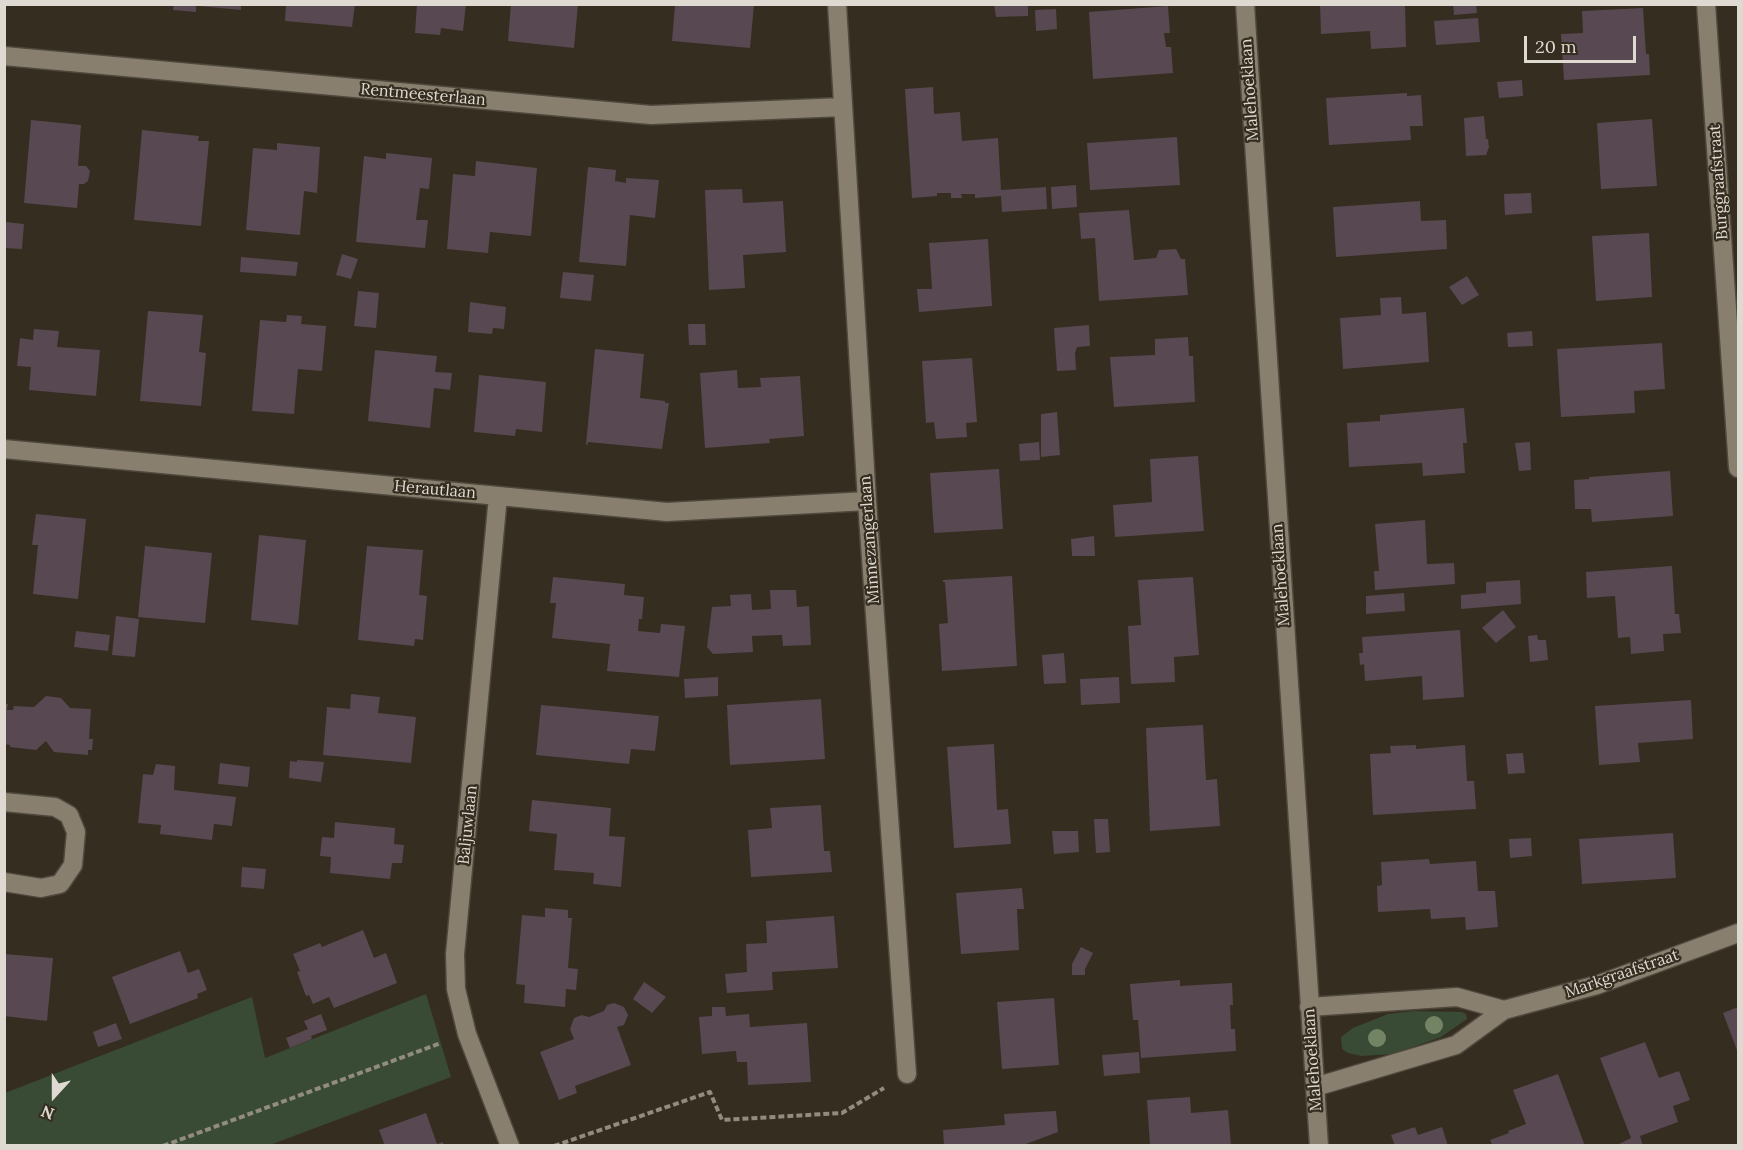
<!DOCTYPE html>
<html>
<head>
<meta charset="utf-8">
<style>
	body { margin:0 }
	#map { position:relative; width:1743px; height:1150px; overflow:hidden; background:#352d20; font-family:Lora,serif }
	canvas { display:block }
	.frame { position:absolute; inset:0; border:6px solid #dfdad1; pointer-events:none }
	.north { position:absolute; left:24px; top:1066px; width:60px; height:60px; -webkit-text-stroke:4px #352d20; paint-order:stroke; rotate:201deg; font-size:16px; font-weight:700; line-height:24px; text-align:center; color:#dfdad1 }
	.north::after { content:''; display:block; margin:auto; width:21px; height:27px; background:#dfdad1; clip-path:polygon(50% 0,100% 100%,50% 72%,0 100%) }
	.scale { position:absolute; left:1524px; top:36px; width:112px; height:27px; box-sizing:border-box; border:3px solid #dfdad1; border-top:0; padding-left:8px; font-size:18px; line-height:21px; white-space:nowrap; color:#dfdad1; -webkit-text-stroke:4px #352d20; paint-order:stroke }
</style>
</head>
<body>
<div id="map">
<canvas width="1743" height="1150"></canvas>
<div class="frame"></div>
<div class="north">N</div>
<div class="scale">20 m</div>
</div>
<script>
const ctx = document.querySelector('canvas').getContext('2d');
ctx.lineJoin = 'round';
function fillPath(path, color) {
  ctx.fillStyle = color;
  ctx.fill(path, 'evenodd');
}
function shape(rows) {
  const path = new Path2D();
  for (const r of rows) {
    path.moveTo(r[0], r[1]);
    for (let i = 2; i < r.length; i += 2) path.lineTo(r[i], r[i + 1]);
  }
  return path;
}
function trace(path, color, width, dash) {
  ctx.strokeStyle = color;
  ctx.lineWidth = width;
  ctx.lineCap = dash ? 'butt' : 'round';
  ctx.setLineDash(dash || []);
  ctx.stroke(path);
}
function drawText(font, color, halo, rows, align = 'center') {
  ctx.font = font + ' Lora,serif';
  ctx.lineWidth = 4.5;
  ctx.setLineDash([]);
  ctx.textBaseline = 'middle';
  ctx.strokeStyle = halo;
  ctx.fillStyle = color;
  for (const [text, x, y, turn = 0] of rows) {
    ctx.save();
    ctx.translate(x, y);
    ctx.rotate((+turn || 0) * Math.PI / 180);
    ctx.textAlign = isNaN(turn) ? turn : align;
    if (halo) ctx.strokeText(text, 0, 0);
    ctx.fillText(text, 0, 0);
    ctx.restore();
  }
}
const green = shape([
	[426,994,451,1077,270,1145,5,1146,5,1093,252,997,265,1058],
	[1415,1011,1462,1012,1466,1014,1467,1019,1441,1037,1393,1054,1361,1056,1348,1053,1342,1049,1341,1037,1353,1028,1388,1014]
]);
const building = shape([
	[174,4,196,4,196,12,173,10],
	[199,4,241,4,241,10,199,6],
	[286,4,355,4,352,27,285,21],
	[417,4,466,4,463,31,441,28,440,35,415,33],
	[511,4,578,4,574,48,508,41],
	[994,4,1028,4,1028,16,996,17],
	[1320,4,1405,4,1406,47,1371,49,1370,31,1321,34],
	[1453,4,1476,4,1477,13,1454,15],
	[675,5,754,5,750,48,672,41],
	[1168,6,1170,33,1164,33,1166,47,1171,47,1173,73,1093,79,1089,12],
	[1643,8,1646,54,1649,54,1650,75,1564,80,1561,34,1583,33,1582,11],
	[1056,9,1057,29,1036,31,1035,10],
	[1478,18,1480,42,1436,45,1434,21],
	[1522,80,1523,96,1499,98,1497,82],
	[933,87,934,114,960,112,962,141,998,138,1001,190,1046,187,1047,209,1002,212,1001,196,975,198,975,194,961,194,962,198,951,198,951,193,937,193,937,196,912,198,905,89],
	[1407,93,1407,96,1421,95,1423,126,1410,126,1411,140,1329,145,1326,98],
	[1484,116,1486,139,1488,139,1489,147,1486,155,1466,156,1464,118],
	[1652,119,1657,186,1601,189,1597,123],
	[31,120,81,125,78,166,86,166,90,171,88,181,84,184,79,184,77,208,24,203],
	[142,130,199,136,198,141,209,141,201,226,134,220],
	[1177,137,1180,185,1090,190,1087,143],
	[277,143,320,147,317,193,304,191,300,235,246,230,253,148,277,150],
	[386,153,432,158,429,189,420,188,416,220,428,220,425,248,356,242,364,156,386,159],
	[476,161,537,168,531,236,490,232,488,253,447,249,453,174,475,176],
	[588,167,616,170,615,181,626,183,626,178,659,180,655,218,630,215,626,266,579,262],
	[1076,185,1077,207,1052,209,1051,187],
	[742,189,743,203,783,201,786,252,743,255,745,288,709,290,705,190],
	[1531,193,1532,213,1505,215,1504,194],
	[1420,201,1421,221,1446,220,1447,249,1336,257,1333,207],
	[1129,210,1134,260,1156,258,1159,250,1176,249,1181,259,1185,259,1188,295,1099,301,1095,238,1081,239,1079,213],
	[5,222,24,224,22,249,4,248],
	[1649,233,1652,297,1596,301,1592,236],
	[988,239,992,306,919,312,917,289,932,289,929,243],
	[342,254,358,259,351,279,336,275],
	[241,257,298,262,296,276,240,272],
	[563,272,594,275,591,301,560,298],
	[1467,276,1479,295,1462,305,1449,287],
	[358,291,379,293,376,328,354,326],
	[1401,297,1402,314,1426,312,1429,362,1343,369,1340,318,1381,315,1380,298],
	[470,302,506,307,504,329,493,328,492,334,468,332],
	[148,311,203,315,199,352,206,353,201,406,140,401],
	[287,315,302,316,301,324,326,326,322,371,298,369,294,414,252,411,260,320,286,322],
	[688,324,705,324,706,345,689,345],
	[1089,325,1090,346,1077,347,1075,353,1076,370,1057,371,1054,328],
	[34,329,59,331,57,347,100,350,96,396,29,390,31,367,17,366,20,338,33,340],
	[1532,331,1533,346,1508,347,1507,333],
	[1188,337,1189,356,1193,356,1195,402,1114,407,1110,357,1155,355,1155,339],
	[1662,343,1665,389,1634,391,1635,413,1561,417,1557,349],
	[595,349,644,354,640,398,665,401,665,403,669,403,662,449,588,442,588,444,586,445],
	[375,350,437,356,435,372,452,373,450,390,434,388,430,428,368,421],
	[972,358,977,422,966,423,967,437,936,439,934,422,926,423,922,361],
	[737,370,738,388,761,387,760,378,800,376,804,436,769,439,770,443,705,448,700,373],
	[479,375,546,382,542,432,516,429,515,436,474,432],
	[1464,408,1467,443,1463,443,1465,473,1423,476,1422,463,1349,467,1347,423,1380,421,1380,415],
	[1057,412,1060,455,1041,457,1041,414],
	[1039,442,1040,460,1020,461,1019,444],
	[1530,442,1531,470,1519,471,1515,443],
	[1198,456,1204,531,1115,537,1113,505,1152,502,1150,459],
	[999,469,1003,529,934,533,930,473],
	[1670,471,1673,516,1592,522,1591,509,1575,509,1574,480,1589,479,1589,477],
	[36,514,86,519,78,599,33,594,38,545,32,545],
	[1425,520,1427,564,1454,563,1455,584,1375,590,1374,571,1379,571,1375,524],
	[259,535,306,540,298,625,251,620],
	[1094,536,1095,556,1072,556,1071,539],
	[145,546,212,553,205,623,138,617],
	[367,546,423,550,419,595,427,596,423,640,415,639,414,646,358,640],
	[1672,566,1675,614,1679,614,1681,633,1663,634,1664,651,1631,654,1630,637,1618,638,1615,596,1587,598,1586,572],
	[1012,576,1017,666,942,671,939,624,948,623,945,582,943,582,943,580],
	[553,577,625,584,624,595,644,597,642,619,639,619,638,631,660,633,661,624,685,626,679,677,607,671,610,644,552,638,556,603,550,603],
	[1193,577,1199,655,1174,657,1175,682,1131,684,1128,626,1141,625,1138,580],
	[1520,580,1521,604,1461,609,1461,595,1486,593,1486,582],
	[770,590,796,590,797,607,809,606,811,645,783,646,782,635,752,636,753,652,713,654,707,647,712,607,731,606,730,595,751,594,752,610,771,609],
	[1404,593,1405,611,1366,614,1366,596],
	[1503,610,1516,627,1496,643,1482,628],
	[116,616,139,619,135,657,112,655],
	[1460,630,1464,697,1423,700,1422,676,1365,681,1364,664,1360,665,1359,653,1363,653,1362,637],
	[76,631,110,635,108,651,74,647],
	[1537,635,1538,640,1546,640,1548,660,1530,662,1528,636],
	[1064,653,1066,683,1044,684,1042,655],
	[718,677,718,696,685,698,684,679],
	[1119,677,1120,703,1081,705,1080,679],
	[351,694,380,697,378,713,416,717,411,763,323,755,327,707,350,709],
	[46,696,61,698,70,708,91,709,89,739,93,739,92,750,88,750,88,755,54,752,46,741,36,750,10,747,10,745,4,744,4,704,8,704,7,710,13,710,14,706,34,707],
	[821,699,825,759,730,765,727,705],
	[1691,700,1693,739,1638,743,1640,762,1599,765,1595,706],
	[541,705,659,716,655,751,631,749,629,764,536,755],
	[1203,725,1206,780,1217,779,1220,826,1150,831,1146,728],
	[994,744,997,810,1008,809,1011,844,954,848,947,747],
	[1416,745,1416,749,1465,745,1467,781,1474,781,1476,809,1373,815,1370,754,1391,753,1390,746],
	[1523,753,1525,773,1508,774,1506,754],
	[297,760,324,762,321,782,289,778,290,761,297,762],
	[220,763,250,767,248,787,218,784],
	[156,764,175,766,174,790,236,797,232,826,214,824,212,840,160,834,161,825,138,823,143,774,153,775],
	[532,800,611,808,609,836,625,837,621,887,593,884,594,873,554,870,557,834,529,831],
	[821,805,824,851,830,851,832,872,751,877,748,830,772,828,770,808],
	[1094,819,1108,819,1110,852,1096,853],
	[335,822,395,828,394,844,404,845,402,863,392,863,390,879,330,873,331,857,320,856,322,837,334,838],
	[1052,831,1078,831,1079,852,1054,854],
	[1673,833,1676,878,1582,884,1579,839],
	[1531,838,1532,856,1510,858,1509,839],
	[1429,859,1430,864,1476,861,1478,891,1495,891,1498,927,1466,930,1465,917,1431,919,1430,909,1378,912,1377,886,1382,885,1381,862],
	[242,867,266,869,264,889,241,887],
	[1022,888,1024,909,1017,909,1019,950,961,954,956,893],
	[545,908,568,910,568,918,572,918,568,968,578,969,576,990,566,989,565,1007,524,1003,525,985,516,984,522,915,545,917],
	[834,916,838,968,772,972,773,990,727,993,725,974,747,972,746,944,767,943,766,921],
	[363,930,374,958,386,953,397,983,334,1008,329,997,313,1004,309,995,306,996,297,972,300,971,293,954,320,943,322,947],
	[1081,947,1093,953,1085,969,1085,975,1072,975,1072,964],
	[180,951,188,973,199,969,207,990,197,994,198,998,130,1024,112,977],
	[4,954,53,958,47,1021,4,1016],
	[1180,980,1180,986,1232,983,1233,1005,1230,1005,1231,1029,1235,1029,1236,1051,1141,1058,1138,1020,1133,1020,1130,984],
	[644,982,666,997,652,1013,633,999],
	[1054,998,1059,1065,1002,1069,997,1002],
	[614,1003,624,1007,628,1015,624,1025,617,1027,631,1065,575,1086,577,1093,559,1100,540,1052,574,1039,570,1029,574,1018,582,1015,589,1017,604,1011,607,1005],
	[712,1007,725,1007,726,1016,749,1014,750,1027,807,1023,811,1082,748,1085,747,1062,737,1062,736,1051,702,1054,699,1017,712,1016],
	[1738,1007,1738,1053,1723,1013],
	[321,1014,327,1030,311,1036,312,1039,290,1048,286,1038,308,1029,304,1021],
	[116,1023,122,1039,98,1047,93,1032],
	[1645,1042,1659,1078,1679,1071,1690,1100,1673,1106,1678,1122,1640,1136,1643,1146,1615,1146,1631,1138,1600,1058],
	[1139,1052,1140,1073,1104,1076,1102,1055],
	[1558,1074,1585,1146,1493,1146,1490,1140,1509,1133,1508,1131,1526,1124,1513,1090],
	[1190,1097,1191,1113,1228,1110,1231,1146,1150,1146,1147,1100],
	[1056,1111,1058,1132,1026,1144,1026,1146,944,1146,943,1130,1005,1125,1004,1114],
	[426,1113,437,1144,443,1142,444,1146,385,1146,379,1130],
	[1415,1127,1418,1135,1442,1127,1448,1146,1395,1146,1391,1135]
]);
const path = shape([
	[163,1146,441,1043],
	[554,1146,710,1092,722,1120,842,1113,884,1088]
]);
const street = shape([
	[837,4,867,501,907,1074],
	[1245,4,1319,1146],
	[1706,4,1738,468],
	[4,56,651,115,843,107],
	[4,449,667,512,867,501],
	[498,496,455,954,456,989,467,1034,510,1146],
	[4,802,55,807,69,815,76,832,73,865,60,884,41,888,4,882],
	[1309,1007,1457,997,1504,1010],
	[1315,1087,1456,1045,1504,1010,1597,985,1738,933]
]);
const trees = [
	[1434,1025],
	[1377,1038]
];
const streetNames = [
	["Malehoeklaan",1250,90,-94],
	["Rentmeesterlaan",423,95,5],
	["Burggraafstraat",1719,182,-94],
	["Herautlaan",435,490,5],
	["Minnezangerlaan",870,540,-94],
	["Malehoeklaan",1281,575,-94],
	["Baljuwlaan",468,825,-84],
	["Markgraafstraat",1622,974,-19],
	["Malehoeklaan",1313,1060,-94]
];
fillPath(green, '#394a35');
fillPath(building, '#584851');
trace(street, '#4f483d', 21);
trace(path, '#918b80', 4, [6, 3]);
trace(street, '#897f6f', 18);
ctx.fillStyle = '#738464';
for (const [x, y] of trees) {
  ctx.beginPath();
  ctx.arc(x, y, 9, 0, 2 * Math.PI);
  ctx.fill();
}
drawText('16px', '#dfdad1', '#352d20', streetNames);
</script>
</body>
</html>
